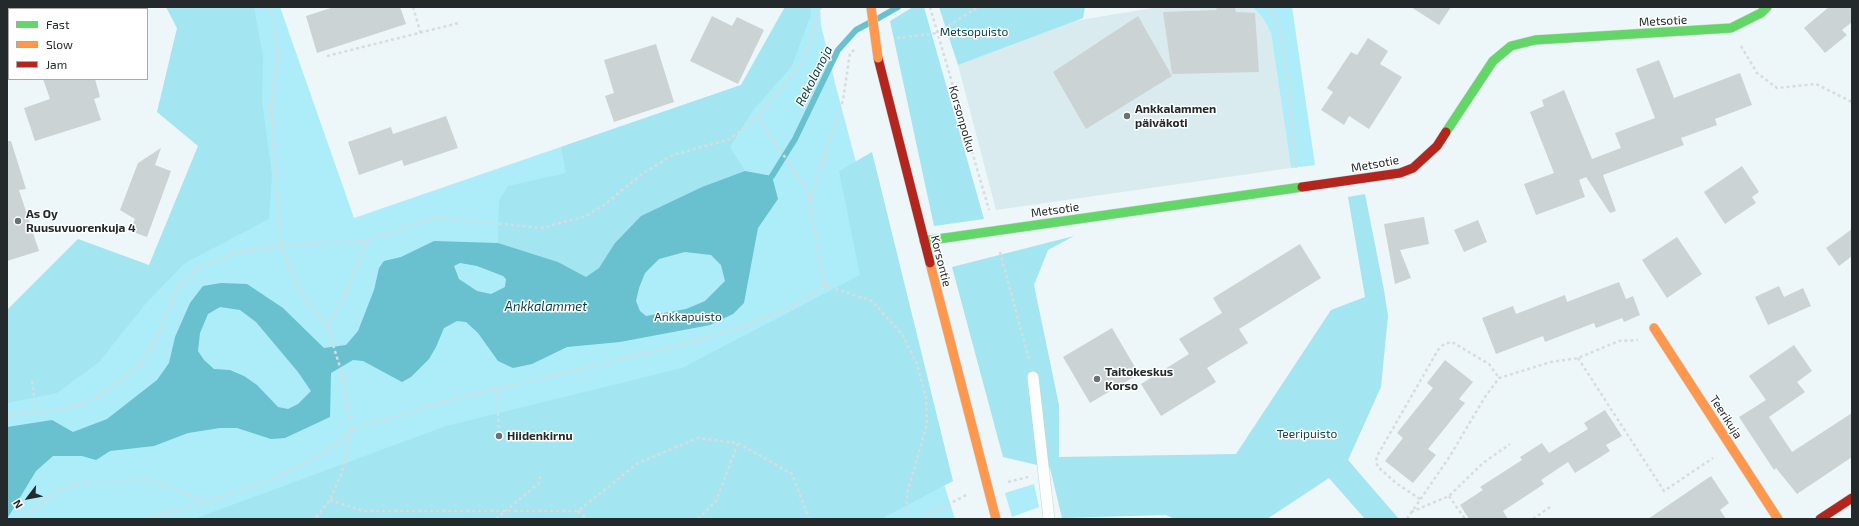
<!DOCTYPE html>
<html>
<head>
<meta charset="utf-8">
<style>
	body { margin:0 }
	#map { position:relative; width:1859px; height:526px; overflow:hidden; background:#edf6f8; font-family:"Exo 2",sans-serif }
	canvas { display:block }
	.frame { position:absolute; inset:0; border:8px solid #242a2b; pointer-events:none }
	.legend { position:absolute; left:8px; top:8px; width:140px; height:72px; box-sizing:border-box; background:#fff; border:1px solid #a7aaaa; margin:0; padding:5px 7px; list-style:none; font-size:12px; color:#242a2b }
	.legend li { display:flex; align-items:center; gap:8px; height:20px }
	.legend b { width:20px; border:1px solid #a7aaaa }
	.north { position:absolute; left:8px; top:478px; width:40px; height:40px; -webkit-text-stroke:3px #fff; paint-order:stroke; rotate:238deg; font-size:11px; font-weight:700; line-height:16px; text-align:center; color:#242a2b }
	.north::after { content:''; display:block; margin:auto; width:14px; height:18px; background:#242a2b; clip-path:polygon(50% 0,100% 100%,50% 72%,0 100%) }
</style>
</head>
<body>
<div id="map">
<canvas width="1859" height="526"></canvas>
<div class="frame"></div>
<ul class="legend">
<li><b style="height:5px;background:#63d668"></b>Fast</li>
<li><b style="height:5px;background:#ff974d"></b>Slow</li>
<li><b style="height:5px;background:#b3261e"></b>Jam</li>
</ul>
<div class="north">N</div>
</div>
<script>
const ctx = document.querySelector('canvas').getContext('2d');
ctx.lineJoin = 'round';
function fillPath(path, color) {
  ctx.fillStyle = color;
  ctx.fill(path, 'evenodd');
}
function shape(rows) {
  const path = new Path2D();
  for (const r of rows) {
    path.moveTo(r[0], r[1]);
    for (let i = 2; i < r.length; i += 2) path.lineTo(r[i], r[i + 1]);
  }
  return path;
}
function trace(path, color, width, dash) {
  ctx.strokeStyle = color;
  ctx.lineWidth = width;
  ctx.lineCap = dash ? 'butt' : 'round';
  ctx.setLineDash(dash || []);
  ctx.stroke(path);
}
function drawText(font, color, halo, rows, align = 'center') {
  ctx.font = font + ' "Exo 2",sans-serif';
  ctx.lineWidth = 3;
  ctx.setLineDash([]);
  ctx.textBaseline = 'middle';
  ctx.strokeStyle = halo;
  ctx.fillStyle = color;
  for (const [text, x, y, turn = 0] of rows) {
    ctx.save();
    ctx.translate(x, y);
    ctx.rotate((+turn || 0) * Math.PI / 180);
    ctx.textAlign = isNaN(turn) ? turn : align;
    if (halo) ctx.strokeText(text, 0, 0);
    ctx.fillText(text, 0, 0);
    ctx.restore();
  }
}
const built = shape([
	[1159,7,1253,7,1263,18,1271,33,1291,168,996,210,958,65,1074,21]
]);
const green = shape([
	[200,7,280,7,354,218,741,85,785,7,820,7,821,25,835,83,926,427,955,519,7,519,7,315,115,337,260,134],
	[1253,7,1292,7,1315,165,1291,168,1271,33,1263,18],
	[1034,484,1039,507,1012,517,1005,493]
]);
const forest = shape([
	[166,7,254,7,263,56,262,101,272,174,269,219,185,263,147,302,99,362,57,393,7,403,7,310,78,239,149,265,198,146,157,112,177,28],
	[785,7,811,7,810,17,792,66,754,109,730,147,745,171,702,187,641,216,615,243,599,268,586,277,558,262,498,243,499,201,508,186,566,173,561,147,741,85],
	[913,7,924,7,984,219,934,226,890,21],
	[939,7,1085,7,1083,18,958,65],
	[872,152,953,481,881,519,194,519,446,426,682,368,860,275,839,171],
	[1365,194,1384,290,1388,316,1381,387,1348,460,1399,519,1365,519,1329,478,1267,519,1175,519,1166,515,1062,518,1050,468,1003,457,952,267,1074,236,1048,250,1034,285,1059,405,1059,457,1236,454,1331,310,1365,297,1348,197]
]);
const water = shape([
	[745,171,772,176,778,199,758,228,744,303,733,314,710,325,620,342,567,347,532,364,513,368,498,361,478,333,466,322,457,321,444,328,436,347,429,359,411,377,402,382,363,361,353,360,331,373,330,417,285,438,271,439,237,428,220,428,188,433,154,446,110,451,96,460,82,456,53,456,36,471,7,519,7,427,52,420,73,432,107,419,157,380,169,363,175,337,190,303,203,286,221,283,247,284,283,308,324,348,346,345,358,331,374,290,379,268,384,261,401,257,434,241,498,243,558,262,586,277,599,268,615,243,641,216,702,187],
	[685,252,711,255,721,265,725,281,705,301,686,309,646,316,640,311,636,301,639,288,645,273,659,259],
	[460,263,477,266,503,276,506,279,505,287,491,294,477,291,459,279,454,266],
	[220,307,240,310,256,322,298,372,311,391,298,404,288,409,278,407,257,385,244,376,230,370,214,369,204,360,198,351,200,333,208,314]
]);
const stream = shape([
	[877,19,898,7],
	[772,176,795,139,838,50,856,30,869,23]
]);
const building = shape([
	[334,7,400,7,406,24,317,53,306,16],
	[1217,7,1235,7,1236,12,1255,13,1259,72,1172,74,1163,12,1216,10],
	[1411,7,1451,7,1439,25],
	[1829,7,1852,7,1852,22,1842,30,1847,35,1825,53,1804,28],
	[712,16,732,26,737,17,764,30,738,84,690,61],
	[1138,16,1172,76,1086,129,1053,72],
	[1368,38,1388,51,1380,64,1402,77,1369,129,1349,116,1344,125,1321,110,1333,92,1327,88,1351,52,1357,55],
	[656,44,674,102,614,122,605,96,614,93,604,60],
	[1659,60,1674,98,1740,73,1752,105,1715,119,1717,125,1681,138,1684,145,1603,175,1616,211,1610,213,1586,177,1579,180,1585,197,1536,215,1524,184,1554,173,1530,112,1544,106,1542,100,1564,90,1592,159,1621,148,1615,133,1655,118,1636,69],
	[43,79,95,79,100,97,94,99,101,120,35,141,24,108,50,99],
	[446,116,458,148,404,166,402,160,359,175,348,142,391,127,393,134],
	[7,141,11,141,26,189,19,190,39,251,7,261],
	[161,148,155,165,171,171,147,237,130,231,135,219,120,210,138,163],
	[1742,166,1759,192,1752,197,1756,203,1725,224,1704,192],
	[1424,217,1429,244,1400,250,1411,278,1395,284,1384,224],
	[1478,220,1487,242,1464,252,1454,230],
	[1852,229,1852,256,1839,266,1826,248],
	[1677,237,1702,274,1667,298,1642,260],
	[1300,244,1321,278,1239,329,1248,343,1207,368,1216,382,1161,416,1141,384,1189,354,1179,339,1222,313,1213,298],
	[1619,282,1626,299,1633,296,1640,315,1624,322,1622,318,1596,328,1594,323,1545,342,1543,336,1496,354,1482,318,1513,306,1516,314,1565,295,1567,302],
	[1779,286,1784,297,1803,288,1811,306,1768,325,1755,297],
	[1112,328,1139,374,1090,403,1063,357],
	[1794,345,1812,371,1797,382,1805,392,1769,417,1792,452,1852,413,1852,457,1797,494,1776,468,1774,470,1739,417,1766,400,1749,376],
	[1445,360,1473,382,1459,399,1465,403,1428,449,1436,455,1413,483,1385,461,1403,438,1397,433,1433,388,1427,383],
	[1605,410,1622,436,1606,445,1610,451,1575,473,1568,462,1541,480,1544,484,1503,511,1508,519,1469,519,1460,505,1483,490,1480,487,1522,460,1520,457,1542,443,1549,453,1588,429,1584,423],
	[1711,476,1729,503,1720,510,1726,519,1648,519]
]);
const path = shape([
	[270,7,278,51,271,107,281,245,296,286,327,326,341,370,352,429,342,472,330,500,315,519],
	[413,7,421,34],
	[930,7,989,210],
	[1270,7,1280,28,1288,81,1296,168],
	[897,38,937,33,978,7],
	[1741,46,1757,73,1777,88,1816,84,1852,102],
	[327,56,459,23],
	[758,117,799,66,810,42,821,7],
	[810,201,843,100,850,53,856,49],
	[1000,252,1030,363],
	[824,285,872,301,902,334,917,364,926,397,927,424,907,494,906,519],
	[327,326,341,304,367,241],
	[1578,358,1664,491,1713,458],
	[32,381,36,412],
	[497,389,499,436],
	[7,416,69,408,98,397,140,365,153,345,178,287,197,269,238,252,281,245,367,241,433,217,542,228,586,216,604,205,642,174,673,155,730,139,758,117,805,187,810,201,824,285,799,303,744,326,681,345,454,399,352,429,326,452,277,477,207,502,144,519],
	[1008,482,1028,477],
	[1449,496,1465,519],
	[1420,499,1396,483,1378,467,1376,462,1377,456,1438,350,1444,344,1452,342,1489,364,1499,378],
	[330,500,363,511,578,511,638,463,698,438,738,443,792,474,809,519],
	[578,511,587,519],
	[1411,512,1449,496,1483,463,1510,444],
	[22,519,52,495,75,484,148,479,206,501],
	[496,519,539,483,541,473],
	[698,519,716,501,738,443],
	[921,519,968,494],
	[1407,519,1450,456,1485,397,1499,378,1551,362,1578,358,1619,341,1638,340],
	[1533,519,1550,507]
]);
const lane = shape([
	[116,9,120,7],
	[7,65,9,64],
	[1033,377,1049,519]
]);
const fast = shape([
	[1446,132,1493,61,1511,46,1535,40,1731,28,1761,13,1767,7],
	[924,241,1302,187]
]);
const slow = shape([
	[930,263,996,519],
	[1654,328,1778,519]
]);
const jam = shape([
	[878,58,930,263],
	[1302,187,1400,173,1413,168,1437,146,1446,132],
	[1820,519,1852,498]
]);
const slowBridge = shape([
	[871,7,878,58]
]);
const markers = [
	[1127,116,4,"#6a7173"],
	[18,221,4,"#6a7173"],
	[1097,379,4,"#6a7173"],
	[499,436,4,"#6a7173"]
];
const streetNames = [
	["Metsotie",1663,21,-3],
	["Korsonpolku",962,119,74],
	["Metsotie",1375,164,-10],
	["Metsotie",1055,210,-8],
	["Korsontie",941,261,76],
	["Teerikuja",1726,417,57]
];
const parkNames = [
	["Metsopuisto",974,32],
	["Ankkapuisto",688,317],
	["Teeripuisto",1307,434]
];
const poiNames = [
	["Ankkalammen",1135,109],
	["päiväkoti",1135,123],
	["As Oy",26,214],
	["Ruusuvuorenkuja 4",26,228],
	["Taitokeskus",1105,372],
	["Korso",1105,386],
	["Hiidenkirnu",507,436]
];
const waterNames = [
	["Rekolanoja",814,76,-63],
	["Ankkalammet",546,307]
];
fillPath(built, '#d9ebef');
fillPath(green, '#acedf9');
fillPath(forest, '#a3e5f1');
fillPath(water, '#69c0ce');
trace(stream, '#69c0ce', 6);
fillPath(building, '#ccd3d4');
trace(lane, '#ccd3d4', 12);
trace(fast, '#ccd3d4', 10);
trace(slow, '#ccd3d4', 10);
trace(jam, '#ccd3d4', 10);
trace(path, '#d9dcdc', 2.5, [3, 3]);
trace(lane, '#fcfefe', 11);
trace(fast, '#63d668', 9);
trace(slow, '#ff974d', 9);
trace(jam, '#b3261e', 9);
trace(slowBridge, '#ccd3d4', 10, []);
trace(slowBridge, '#ff974d', 9);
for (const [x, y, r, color] of markers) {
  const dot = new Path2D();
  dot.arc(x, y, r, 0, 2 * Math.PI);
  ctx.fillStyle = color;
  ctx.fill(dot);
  trace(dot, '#fff', 1.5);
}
drawText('12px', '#242a2b', '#fff', streetNames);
drawText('12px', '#0d424a', '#fff', parkNames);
drawText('bold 12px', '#242a2b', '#fff', poiNames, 'left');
drawText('italic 13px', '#063d45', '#fff', waterNames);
</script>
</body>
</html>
